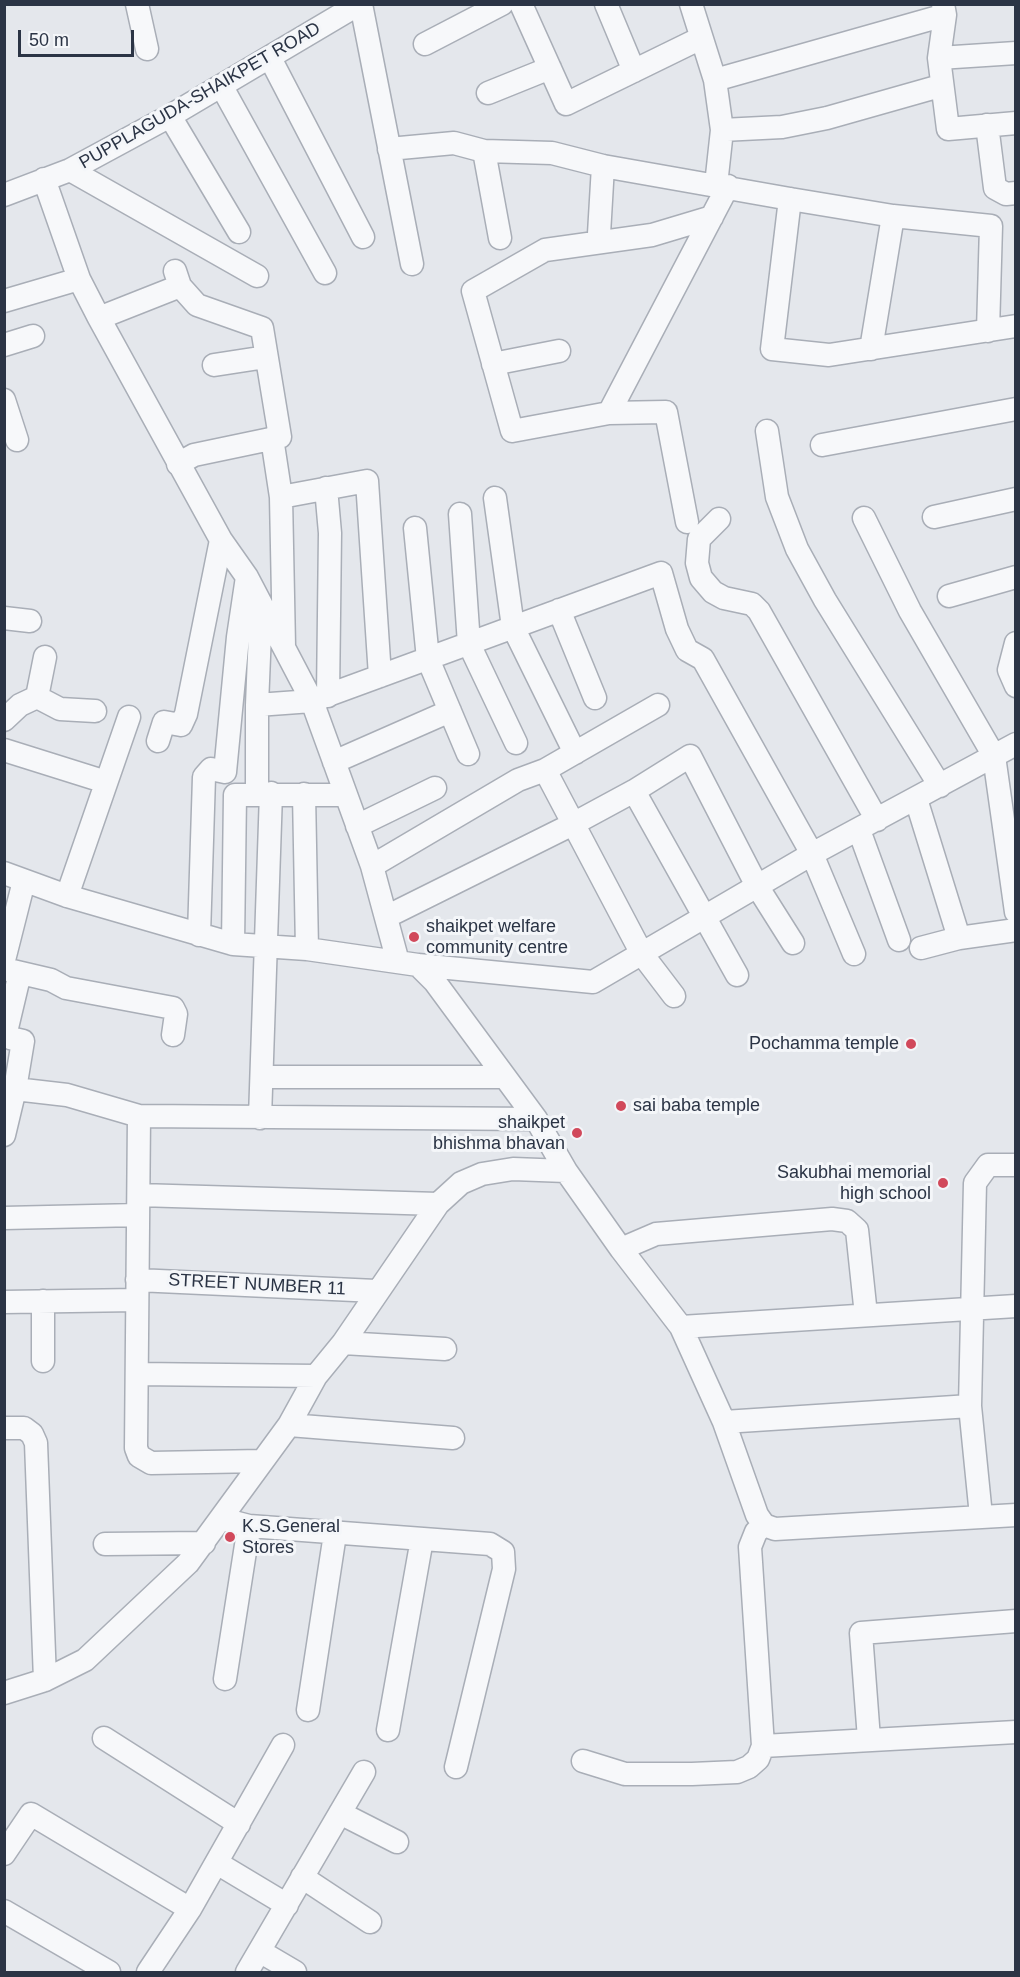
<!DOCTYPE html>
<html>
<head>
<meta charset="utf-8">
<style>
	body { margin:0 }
	#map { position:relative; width:1020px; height:1977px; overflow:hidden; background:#e4e7ec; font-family:Arial,sans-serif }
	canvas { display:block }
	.frame { position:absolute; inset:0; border:6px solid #2b3445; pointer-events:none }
	.scale { position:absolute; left:18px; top:30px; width:116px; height:27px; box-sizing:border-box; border:3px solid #2b3445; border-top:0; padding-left:8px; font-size:18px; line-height:21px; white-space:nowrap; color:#2b3445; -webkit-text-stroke:4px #f4f6f9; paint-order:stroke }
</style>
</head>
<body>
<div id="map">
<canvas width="1020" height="1977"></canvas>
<div class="frame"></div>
<div class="scale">50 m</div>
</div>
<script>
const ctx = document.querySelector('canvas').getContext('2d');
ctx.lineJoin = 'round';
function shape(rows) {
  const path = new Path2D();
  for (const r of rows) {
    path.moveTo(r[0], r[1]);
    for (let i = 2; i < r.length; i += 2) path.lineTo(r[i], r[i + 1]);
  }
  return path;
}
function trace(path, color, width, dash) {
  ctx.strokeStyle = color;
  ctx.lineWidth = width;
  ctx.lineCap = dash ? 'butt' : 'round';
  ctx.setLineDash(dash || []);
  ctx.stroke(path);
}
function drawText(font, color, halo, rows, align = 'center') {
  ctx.font = font + ' Arial,sans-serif';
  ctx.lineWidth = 6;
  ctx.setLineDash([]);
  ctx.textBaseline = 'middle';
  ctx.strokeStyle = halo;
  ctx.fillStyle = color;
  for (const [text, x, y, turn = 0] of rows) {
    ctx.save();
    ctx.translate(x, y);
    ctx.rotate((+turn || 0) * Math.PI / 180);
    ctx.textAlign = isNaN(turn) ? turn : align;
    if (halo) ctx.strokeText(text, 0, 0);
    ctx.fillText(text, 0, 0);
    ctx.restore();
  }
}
const minor = shape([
	[137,4,147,49],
	[361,4,412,264],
	[521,4,566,104,701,38],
	[606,4,634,71],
	[691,4,715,80,722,130,716,185],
	[943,4,945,15,939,58,948,129,1016,123],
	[425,44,502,4],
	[270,58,363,237],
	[939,58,1016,53],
	[715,80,945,15],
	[222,87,325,273],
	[488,93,550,68],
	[170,116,239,232],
	[987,125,995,188,1006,194,1016,193],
	[722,130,782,127,827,118,940,86],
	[389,149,454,143,484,151,552,153,603,166,790,199,893,216,991,226,988,331],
	[484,151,500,238],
	[70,170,257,276],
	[44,179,79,279,99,318,221,540,247,577,312,701,372,866,398,962],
	[4,195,70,170,170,116,359,4],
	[790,199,772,349,829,355,1016,326],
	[599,234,603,166],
	[175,271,180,286,197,305,262,328,280,437,194,455,178,464],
	[4,301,79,279],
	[99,318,180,286],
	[4,345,33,336],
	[871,349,893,216],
	[493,364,559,351],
	[214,365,266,357],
	[4,400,17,440],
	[609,413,728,186],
	[767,431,777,497,797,549,825,600,940,786],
	[272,438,281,497,284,646],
	[822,445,1016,409],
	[326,488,330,533,328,696],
	[281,497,367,481,380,676],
	[495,498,513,627,575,753],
	[460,514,469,644,516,743],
	[934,517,1016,499],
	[864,518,910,611,994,756,1016,912],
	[719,519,699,539,697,563,701,578,713,592,724,598,752,604,759,611,877,820],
	[687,522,666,412,609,413,512,431,473,291,545,250,652,235,712,217],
	[415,528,428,659,468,754],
	[949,596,1016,577],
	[559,610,595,698],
	[4,618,30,621],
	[1016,643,1009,670,1016,686],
	[37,697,60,709,95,711],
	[37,697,45,657],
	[257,705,312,701,661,573,677,629,687,650,703,659,812,854,854,954],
	[4,720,20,705,37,697],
	[158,741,164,722,181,725,186,714,221,540],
	[4,750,106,782],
	[334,762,450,711],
	[545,770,642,954,674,996],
	[634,791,737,975],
	[257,793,257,705,261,608],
	[304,794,307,949],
	[916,799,959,938],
	[357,826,435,788],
	[859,830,899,940],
	[372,866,518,780,545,770,658,705],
	[4,873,67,896,233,944,307,949,418,965,435,982,536,1119,566,1171,513,1169,482,1174,461,1183,438,1204,343,1343,316,1376,289,1425,188,1563,85,1660,45,1680,4,1693],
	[67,896,129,717],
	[386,917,573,824,634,791,690,756,757,886,793,943],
	[199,935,204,777,211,769,225,772,238,637,247,577],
	[233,944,235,795,345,795],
	[921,948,959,938,1016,930],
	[4,960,24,881],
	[418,965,593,982,812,854,1016,744],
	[4,969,51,980,66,988,173,1008,176,1014,173,1035],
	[20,973,6,1032,10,1038,23,1041,15,1089,67,1095,139,1116],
	[262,1077,505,1077],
	[4,1087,15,1089,4,1135],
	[260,1118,271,793],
	[566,1171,621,1249,681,1327,724,1422,757,1515,764,1525,775,1529,1016,1515],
	[139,1195,438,1204],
	[4,1218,138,1215],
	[621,1249,656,1234,832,1219,847,1221,857,1230,866,1315],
	[137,1280,376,1291],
	[4,1302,137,1300],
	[681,1327,1016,1306],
	[343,1343,445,1349],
	[43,1361,43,1301],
	[138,1374,316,1376],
	[970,1406,975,1183,988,1165,1016,1165],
	[724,1422,970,1406,981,1516],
	[289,1425,453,1438],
	[4,1428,24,1428,32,1434,36,1443,45,1680],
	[262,1461,151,1463,139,1456,136,1448,139,1116,536,1119],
	[222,1519,249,1526,490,1544,503,1552,504,1569,456,1767],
	[105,1544,204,1543],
	[225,1679,249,1526],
	[308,1710,335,1534],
	[388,1730,422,1539],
	[104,1738,239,1824],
	[869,1739,861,1633,1016,1621],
	[763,1746,1016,1732],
	[583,1761,625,1774,692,1774,737,1772,749,1767,758,1759,763,1746,750,1547,756,1532,764,1525],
	[340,1813,397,1842],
	[4,1854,31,1814,190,1909],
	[217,1863,287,1905],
	[302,1877,370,1922],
	[4,1911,109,1972],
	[261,1952,295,1972],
	[148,1972,190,1909,283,1745],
	[247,1972,364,1772]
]);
const markers = [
	[414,937,6,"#d1495b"],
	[911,1044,6,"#d1495b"],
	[621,1106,6,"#d1495b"],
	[577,1133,6,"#d1495b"],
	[943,1183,6,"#d1495b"],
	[230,1537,6,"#d1495b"]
];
const streetNames = [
	["PUPPLAGUDA-SHAIKPET ROAD",200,96,-30],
	["STREET NUMBER 11",257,1285,3]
];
const poiNames = [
	["shaikpet welfare",426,927],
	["community centre",426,948],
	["Pochamma temple",899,1044,"right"],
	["sai baba temple",633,1106],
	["shaikpet",565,1123,"right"],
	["bhishma bhavan",565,1144,"right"],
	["Sakubhai memorial",931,1173,"right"],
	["high school",931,1194,"right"],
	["K.S.General",242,1527],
	["Stores",242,1548]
];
trace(minor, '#a9aeb7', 25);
trace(minor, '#f7f8fa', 22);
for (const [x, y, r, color] of markers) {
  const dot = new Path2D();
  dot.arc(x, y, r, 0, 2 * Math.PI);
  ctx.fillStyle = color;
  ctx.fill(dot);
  trace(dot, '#f4f6f9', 2);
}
drawText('18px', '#2b3445', '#f4f6f9', streetNames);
drawText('18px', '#2b3445', '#f4f6f9', poiNames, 'left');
</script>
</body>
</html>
